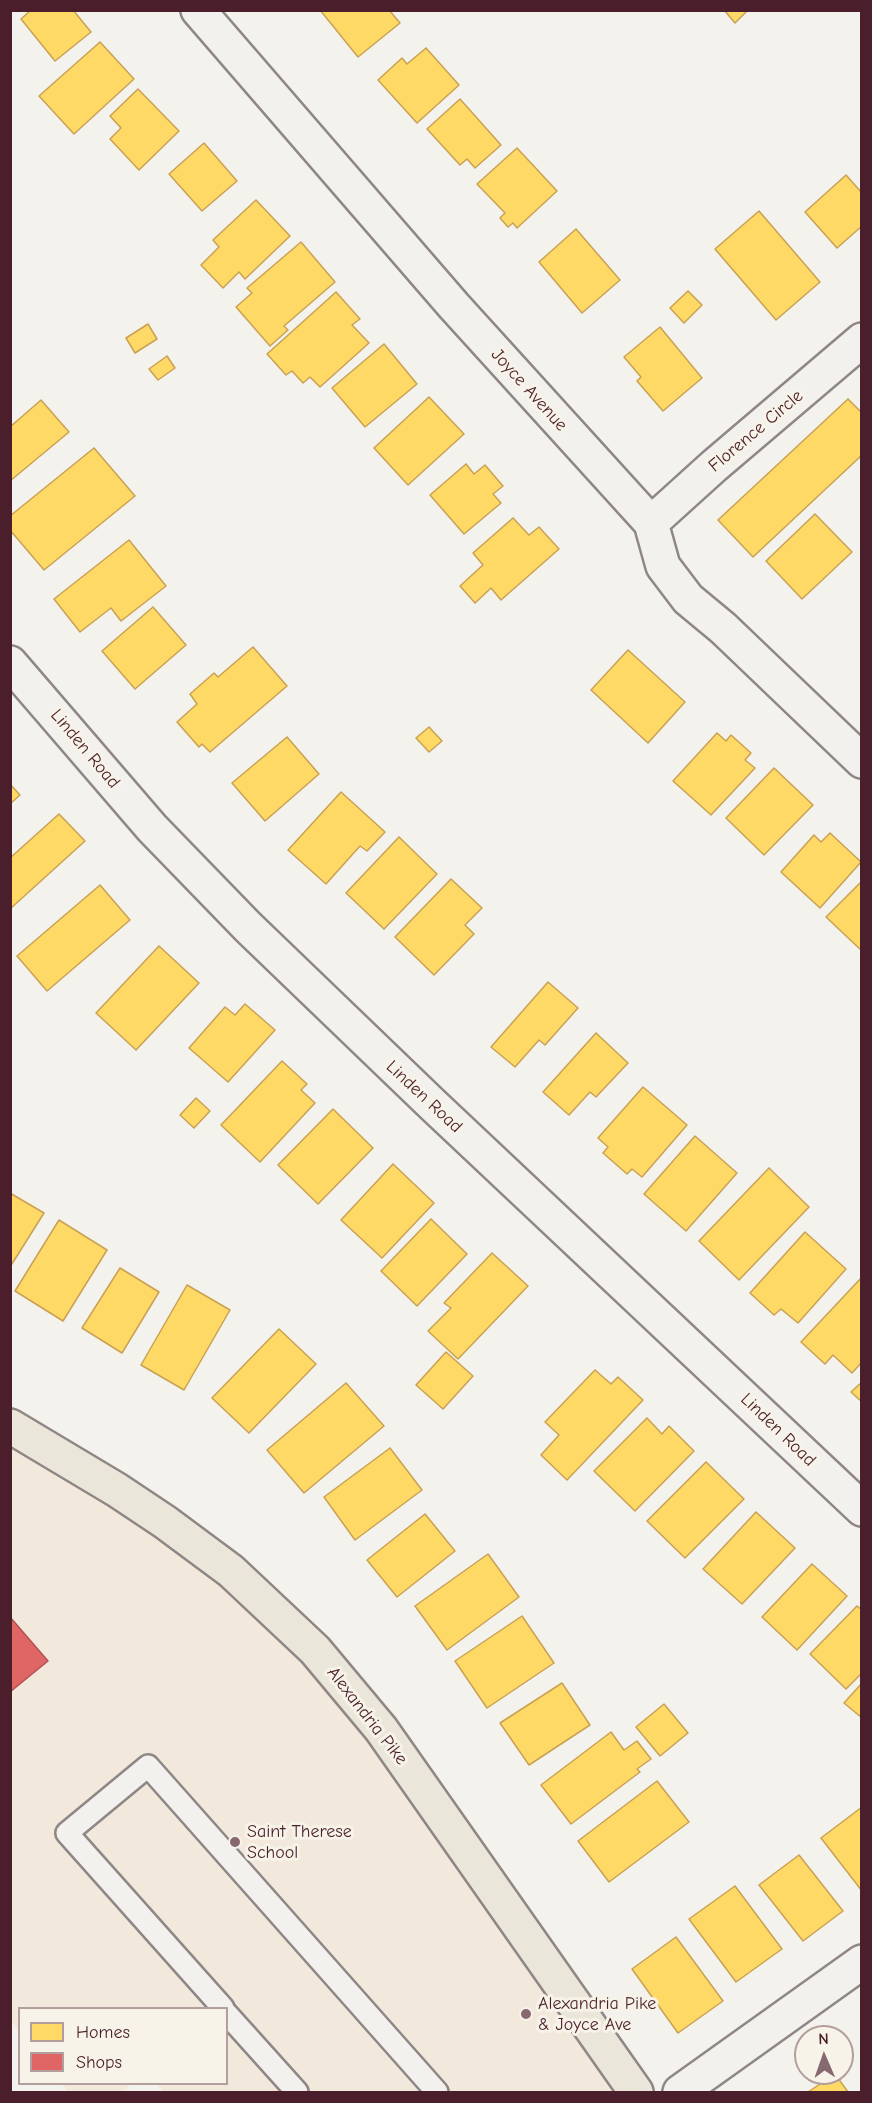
<!DOCTYPE html>
<html>
<head>
<meta charset="utf-8">
<style>
	body { margin:0 }
	#map { position:relative; width:872px; height:2103px; overflow:hidden; background:#f4f2ec; font-family:"Comic Neue",sans-serif }
	canvas { display:block }
	.frame { position:absolute; inset:0; border:12px solid #4a1f2b; pointer-events:none }
	.legend { position:absolute; left:18px; top:2007px; width:210px; height:78px; box-sizing:border-box; background:#f7f3e8; border:2px solid #b29e9c; margin:0; padding:8px 10px; list-style:none; font-size:18px; color:#4a1f2b }
	.legend li { display:flex; align-items:center; gap:12px; height:30px }
	.legend b { width:30px; border:2px solid #b29e9c }
	.north { position:absolute; left:794px; top:2025px; width:60px; height:60px; box-sizing:border-box; background:#f7f3e8; border:2px solid #b29e9c; border-radius:50%; rotate:358deg; font-size:16px; font-weight:700; line-height:24px; text-align:center; color:#4a1f2b }
	.north::after { content:''; display:block; margin:auto; width:21px; height:27px; background:#86696f; clip-path:polygon(50% 0,100% 100%,50% 72%,0 100%) }
</style>
</head>
<body>
<div id="map">
<canvas width="872" height="2103"></canvas>
<div class="frame"></div>
<ul class="legend">
<li><b style="height:16px;background:#ffd966"></b>Homes</li>
<li><b style="height:16px;background:#e06666"></b>Shops</li>
</ul>
<div class="north">N</div>
</div>
<script>
const ctx = document.querySelector('canvas').getContext('2d');
ctx.lineJoin = 'round';
function fillPath(path, color) {
  ctx.fillStyle = color;
  ctx.fill(path, 'evenodd');
}
function shape(rows) {
  const path = new Path2D();
  for (const r of rows) {
    path.moveTo(r[0], r[1]);
    for (let i = 2; i < r.length; i += 2) path.lineTo(r[i], r[i + 1]);
  }
  return path;
}
function trace(path, color, width, dash) {
  ctx.strokeStyle = color;
  ctx.lineWidth = width;
  ctx.lineCap = dash ? 'butt' : 'round';
  ctx.setLineDash(dash || []);
  ctx.stroke(path);
}
function drawText(font, color, halo, rows, align = 'center') {
  ctx.font = font + ' "Comic Neue",sans-serif';
  ctx.lineWidth = 6;
  ctx.setLineDash([]);
  ctx.textBaseline = 'middle';
  ctx.strokeStyle = halo;
  ctx.fillStyle = color;
  for (const [text, x, y, turn = 0] of rows) {
    ctx.save();
    ctx.translate(x, y);
    ctx.rotate((+turn || 0) * Math.PI / 180);
    ctx.textAlign = isNaN(turn) ? turn : align;
    if (halo) ctx.strokeText(text, 0, 0);
    ctx.fillText(text, 0, 0);
    ctx.restore();
  }
}
const built = shape([
	[10,1426,263,1600,636,2092,164,2092,156,2084,226,2084,226,2008,20,2008,19,2032,10,2021],
	[62,2084,132,2084,121,2092,69,2092]
]);
const homes = shape([
	[31,10,73,10,91,32,55,61,21,19,31,10],
	[389,10,400,23,358,57,320,10,389,10],
	[724,10,748,10,735,23,724,10],
	[100,42,134,79,74,134,39,96,100,42],
	[426,48,459,85,417,123,378,80,402,58,407,64,426,48],
	[138,89,179,131,139,170,110,139,121,128,110,116,138,89],
	[460,99,501,145,475,168,467,159,460,165,427,129,460,99],
	[204,143,237,181,202,211,169,174,204,143],
	[517,148,557,191,517,228,513,223,508,227,500,218,505,213,477,184,517,148],
	[846,175,862,193,862,226,837,248,805,212,846,175],
	[256,200,290,236,245,279,239,272,223,288,201,265,219,247,213,240,256,200],
	[759,211,820,282,776,320,715,249,759,211],
	[576,229,620,280,582,313,539,262,576,229],
	[301,242,335,282,284,326,288,330,270,346,236,307,252,293,247,288,301,242],
	[688,291,702,305,684,323,670,308,688,291],
	[336,292,360,319,352,325,369,343,320,387,310,377,303,383,292,371,286,375,267,354,336,292],
	[148,324,157,339,135,353,126,338,148,324],
	[660,327,702,378,663,411,637,381,641,377,624,357,660,327],
	[384,344,417,384,365,427,332,388,384,344],
	[167,356,175,368,158,380,149,369,167,356],
	[429,397,464,434,408,485,374,448,429,397],
	[848,399,862,413,862,455,753,557,718,520,848,399],
	[41,400,69,432,10,481,10,427,41,400],
	[94,448,135,496,44,570,10,530,10,516,94,448],
	[466,464,474,474,485,465,503,486,493,494,501,503,464,534,430,495,466,464],
	[815,514,852,552,802,599,766,561,815,514],
	[513,518,529,535,539,527,559,549,501,600,491,588,475,603,460,586,483,565,473,553,513,518],
	[129,540,166,586,121,621,111,608,80,632,54,599,129,540],
	[153,607,186,645,135,689,102,651,153,607],
	[253,647,287,686,210,752,202,744,199,747,177,722,197,704,190,694,214,673,218,677,253,647],
	[628,650,685,702,648,743,591,690,628,650],
	[429,727,442,741,429,752,416,738,429,727],
	[717,733,726,741,731,735,751,753,745,760,755,768,711,815,673,781,717,733],
	[287,737,319,774,265,821,232,783,287,737],
	[774,768,813,805,764,855,726,818,774,768],
	[10,784,20,795,10,804,10,784],
	[341,792,385,832,367,851,360,846,326,884,288,850,341,792],
	[59,814,85,841,10,909,10,858,59,814],
	[830,833,861,862,820,908,781,872,814,835,821,842,830,833],
	[399,837,437,874,384,929,346,893,399,837],
	[451,879,482,908,465,925,474,934,434,975,395,937,451,879],
	[862,881,862,951,826,917,862,881],
	[100,885,130,920,47,991,17,956,100,885],
	[159,946,199,983,136,1050,96,1013,159,946],
	[548,982,578,1008,545,1045,539,1040,515,1067,491,1047,548,982],
	[245,1004,275,1030,228,1082,189,1048,225,1007,235,1015,245,1004],
	[596,1033,628,1063,596,1097,590,1092,569,1115,543,1092,596,1033],
	[282,1061,307,1084,301,1090,315,1103,260,1162,221,1125,282,1061],
	[643,1087,687,1125,642,1177,632,1169,627,1174,603,1153,608,1147,598,1138,643,1087],
	[196,1098,210,1111,194,1128,180,1115,196,1098],
	[333,1109,373,1148,318,1204,278,1165,333,1109],
	[695,1136,737,1173,686,1231,644,1194,695,1136],
	[393,1164,434,1203,382,1258,341,1220,393,1164],
	[769,1168,809,1207,739,1280,699,1241,769,1168],
	[10,1193,44,1213,10,1267,10,1193],
	[431,1219,467,1254,417,1306,381,1271,431,1219],
	[59,1220,107,1250,63,1321,15,1291,59,1220],
	[805,1232,846,1269,798,1323,781,1309,774,1315,750,1293,805,1232],
	[492,1253,528,1286,458,1359,428,1331,451,1308,444,1303,492,1253],
	[120,1268,159,1292,122,1353,82,1328,120,1268],
	[862,1277,862,1362,852,1373,833,1355,825,1364,801,1342,862,1277],
	[187,1285,230,1310,184,1390,141,1365,187,1285],
	[279,1329,316,1364,249,1433,212,1398,279,1329],
	[446,1352,473,1376,443,1409,416,1385,446,1352],
	[595,1370,611,1384,618,1377,643,1400,567,1480,541,1455,559,1435,545,1422,595,1370],
	[862,1382,862,1402,851,1392,862,1382],
	[346,1383,384,1426,304,1493,267,1450,346,1383],
	[647,1418,662,1434,669,1426,694,1451,635,1511,594,1471,647,1418],
	[390,1448,422,1490,355,1540,324,1497,390,1448],
	[706,1462,744,1499,685,1558,647,1521,706,1462],
	[756,1512,795,1548,742,1604,703,1569,756,1512],
	[425,1514,455,1551,397,1597,367,1560,425,1514],
	[488,1554,519,1597,447,1650,415,1606,488,1554],
	[812,1564,847,1596,797,1650,762,1617,812,1564],
	[857,1606,862,1610,862,1673,846,1689,810,1654,857,1606],
	[522,1616,554,1663,487,1708,455,1661,522,1616],
	[562,1683,590,1725,529,1765,500,1723,562,1683],
	[862,1683,862,1718,844,1703,862,1683],
	[664,1704,688,1733,660,1756,636,1727,664,1704],
	[611,1732,624,1750,637,1741,651,1759,637,1769,640,1772,571,1824,541,1785,611,1732],
	[657,1781,689,1822,609,1882,578,1841,657,1781],
	[862,1807,862,1891,821,1838,862,1807],
	[799,1855,843,1911,803,1941,759,1885,799,1855],
	[735,1886,782,1949,736,1982,689,1919,735,1886],
	[676,1937,723,2001,678,2033,632,1969,676,1937],
	[835,2074,848,2092,808,2092,835,2074]
]);
const shops = shape([
	[10,1617,48,1661,10,1692,10,1617]
]);
const lane = shape([
	[223,2008,67,1833,148,1766,437,2092],
	[226,2013,297,2092]
]);
const street = shape([
	[198,10,454,306,651,523,663,566,688,599,723,628,862,761],
	[651,523,714,466,862,340],
	[10,663,152,828,248,927,432,1104,862,1509],
	[680,2092,862,1962]
]);
const primary = shape([
	[10,1426,117,1490,165,1522,231,1571,315,1650,381,1729,636,2092]
]);
const markers = [
	[235,1842,6,"#86696f"],
	[526,2014,6,"#86696f"]
];
const streetNames = [
	["Joyce Avenue",529,390,48],
	["Florence Circle",756,431,-40],
	["Linden Road",85,749,50],
	["Linden Road",424,1097,43],
	["Linden Road",778,1430,44],
	["Alexandria Pike",367,1716,52]
];
const poiNames = [
	["Saint Therese",247,1832],
	["School",247,1853],
	["Alexandria Pike",538,2004],
	["& Joyce Ave",538,2025]
];
fillPath(built, '#f2e9dc');
fillPath(homes, '#ffd966');
trace(homes, '#c9a154', 1.5);
fillPath(shops, '#e06666');
trace(shops, '#b35154', 1.5);
trace(lane, '#8f8685', 26);
trace(street, '#8f8685', 38);
trace(primary, '#8f8685', 38);
trace(lane, '#f2f1ed', 21);
trace(street, '#f2f1ed', 33);
trace(primary, '#ebe6da', 33);
for (const [x, y, r, color] of markers) {
  const dot = new Path2D();
  dot.arc(x, y, r, 0, 2 * Math.PI);
  ctx.fillStyle = color;
  ctx.fill(dot);
  trace(dot, '#f7f3e8', 2);
}
drawText('18px', '#4a1f2b', '#f7f3e8', streetNames);
drawText('18px', '#4a1f2b', '#f7f3e8', poiNames, 'left');
</script>
</body>
</html>
